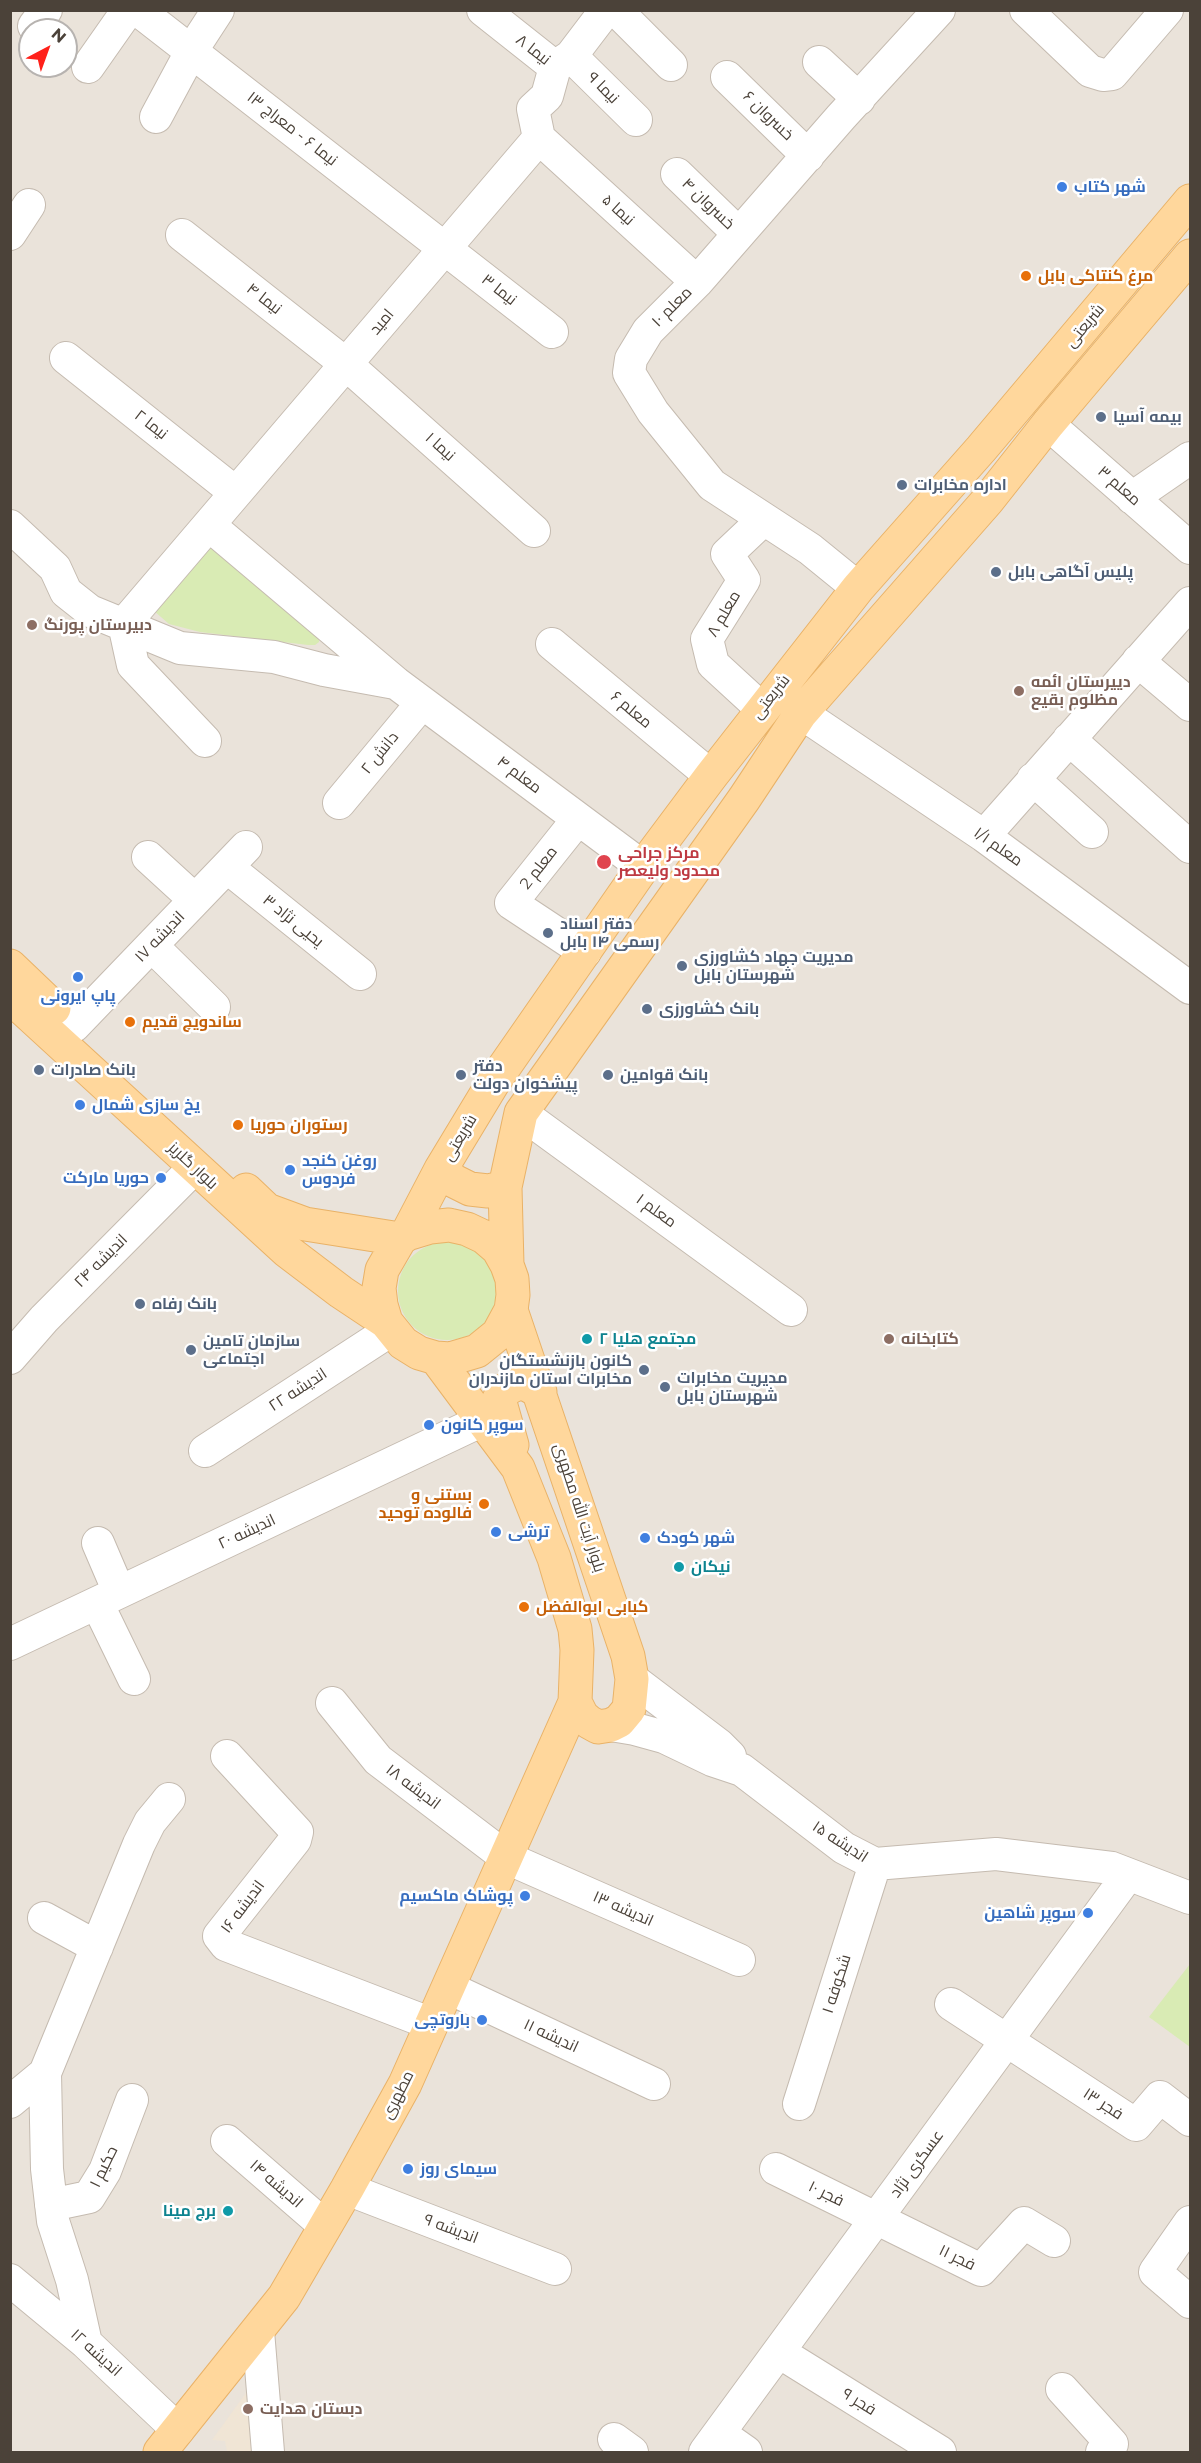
<!DOCTYPE html>
<html>
<head>
<meta charset="utf-8">
<style>
	body { margin:0 }
	#map { position:relative; width:1201px; height:2463px; overflow:hidden; background:#f6f2ec; font-family:Montserrat,sans-serif }
	canvas { display:block }
	.frame { position:absolute; inset:0; border:12px solid #4b4239; pointer-events:none }
	.north { position:absolute; left:18px; top:18px; width:60px; height:60px; box-sizing:border-box; background:#fff; border:2px solid #b7b3b0; border-radius:50%; rotate:41deg; font-size:16px; font-weight:700; line-height:24px; text-align:center; color:#4b4239 }
	.north::after { content:''; display:block; margin:auto; width:21px; height:27px; background:#ff211a; clip-path:polygon(50% 0,100% 100%,50% 72%,0 100%) }
</style>
</head>
<body>
<div id="map">
<canvas width="1201" height="2463"></canvas>
<div class="frame"></div>
<div class="north">N</div>
</div>
<script>
const ctx = document.querySelector('canvas').getContext('2d');
ctx.lineJoin = 'round';
function fillPath(path, color) {
  ctx.fillStyle = color;
  ctx.fill(path, 'evenodd');
}
function shape(rows) {
  const path = new Path2D();
  for (const r of rows) {
    if (r.length === 3) {
      path.moveTo(r[0] + r[2], r[1]);
      path.arc(r[0], r[1], r[2], 0, 2 * Math.PI);
      continue;
    }
    path.moveTo(r[0], r[1]);
    for (let i = 2; i < r.length; i += 2) path.lineTo(r[i], r[i + 1]);
  }
  return path;
}
function trace(path, color, width, dash) {
  ctx.strokeStyle = color;
  ctx.lineWidth = width;
  ctx.lineCap = dash ? 'butt' : 'round';
  ctx.setLineDash(dash || []);
  ctx.stroke(path);
}
function drawText(font, color, halo, rows, align = 'center') {
  ctx.font = font + ' Montserrat,Cairo,sans-serif';
  ctx.lineWidth = 5;
  ctx.setLineDash([]);
  ctx.textBaseline = 'middle';
  ctx.strokeStyle = halo;
  ctx.fillStyle = color;
  for (const [text, x, y, turn = 0] of rows) {
    ctx.save();
    ctx.translate(x, y);
    ctx.rotate((+turn || 0) * Math.PI / 180);
    ctx.textAlign = isNaN(turn) ? turn : align;
    if (halo) ctx.strokeText(text, 0, 0);
    ctx.fillText(text, 0, 0);
    ctx.restore();
  }
}
const residential = shape([
	[11,11,1190,11,1190,2452,11,2452],
	[30,30,66,30,66,66,30,66]
]);
const education = shape([
	[256,2379,269,2452,227,2452,225,2441,212,2440]
]);
const green = shape([
	[210,542,319,634,319,642,315,645,308,645,200,632,169,624,153,610],
	[447,1291,49],
	[1190,1964,1190,2047,1149,2017]
]);
const minor = shape([
	[138,10,552,332],
	[483,10,555,67],
	[616,10,671,65],
	[1026,10,1090,71,1103,75,1112,74,1167,10],
	[34,26,46,10],
	[571,56,636,120],
	[819,62,859,99],
	[88,67,128,10],
	[727,77,808,156],
	[156,117,192,50,218,10],
	[539,138,697,282],
	[539,138,533,109,547,96,555,67,571,56,606,10],
	[677,174,738,233],
	[10,234,29,205],
	[182,235,346,364,534,531],
	[66,358,236,493],
	[1048,424,1190,548],
	[1132,498,1190,458],
	[209,525,396,683,643,867],
	[10,526,55,568,66,592,90,611,180,648,274,657,324,670,395,683],
	[858,588,810,549,712,485,653,412,629,373,631,359,648,331,697,282,841,117,939,10],
	[124,624,539,138],
	[124,624,133,665,205,741],
	[552,644,711,776],
	[1138,661,1190,705],
	[762,709,713,664,707,639,744,580,727,554,764,519],
	[801,713,984,836,1190,988],
	[1069,739,1190,847],
	[1033,779,1092,832],
	[339,803,422,703],
	[578,819,511,903,585,952],
	[984,836,1190,603],
	[148,857,195,900],
	[227,867,360,974],
	[152,946,214,1007],
	[74,1026,246,847],
	[521,1113,791,1310],
	[10,1358,44,1319,194,1168],
	[205,1451,391,1330],
	[98,1543,119,1592],
	[97,1603,134,1679],
	[10,1644,483,1420],
	[632,1679,719,1745,730,1756],
	[332,1703,378,1760,507,1858,739,1960],
	[611,1725,635,1729,664,1737,712,1760,742,1770,844,1848,875,1864,996,1854,1112,1868,1190,1898],
	[227,1756,297,1832,295,1840,219,1936,226,1945,432,2024],
	[44,1918,97,1947],
	[449,1988,654,2084],
	[951,2004,1136,2125,1160,2097,1190,2120],
	[10,2102,45,2073],
	[799,2104,875,1864],
	[227,2141,325,2226],
	[776,2169,981,2270,1024,2223,1054,2241],
	[347,2189,555,2269],
	[51,2205,89,2197,105,2171,132,2100],
	[1190,2222,1155,2272,1190,2302],
	[10,2280,86,2343,178,2430],
	[258,2331,268,2452],
	[86,2343,72,2280,53,2221,47,2169,45,2073,139,1844,150,1822,169,1799],
	[779,2352,940,2452],
	[1062,2389,1112,2444,1102,2452],
	[719,2433,746,2452],
	[614,2439,632,2452],
	[705,2452,1128,1875]
]);
const major = shape([
	[10,966,54,1008],
	[10,997,287,1251,341,1292,386,1322],
	[441,1169,454,1181,470,1189,488,1191,505,1187],
	[246,1190,267,1210,305,1224,400,1239],
	[449,1225,467,1229,484,1237,498,1249,507,1265,512,1279,513,1295,511,1310,498,1334,477,1351,450,1359,436,1358,419,1353,403,1343,386,1322,381,1305,379,1288,382,1270,400,1239,407,1234,430,1227,449,1225],
	[407,1234,441,1169,493,1083,643,867,711,776,858,588,981,449,1190,201],
	[507,1265,505,1187,521,1113,744,799,801,713,988,500,1048,424,1190,256],
	[436,1358,518,1468,554,1558,575,1629,577,1650,575,1702,582,1716,589,1722,598,1727,611,1725,619,1721,629,1709,632,1679,628,1656,511,1310],
	[512,1445,499,1399,505,1390,516,1384,526,1384,540,1392],
	[160,2452,284,2297,347,2189,405,2084,575,1702]
]);
const markers = [
	[1062,187,6,"#3f7fe0"],
	[1026,276,6,"#e8710a"],
	[1101,417,6,"#5c6f8a"],
	[902,485,6,"#5c6f8a"],
	[996,572,6,"#5c6f8a"],
	[32,625,6,"#8d6e63"],
	[1019,691,6,"#8d6e63"],
	[604,862,8,"#e0444e"],
	[548,933,6,"#5c6f8a"],
	[682,966,6,"#5c6f8a"],
	[78,977,6,"#3f7fe0"],
	[647,1009,6,"#5c6f8a"],
	[130,1022,6,"#e8710a"],
	[39,1070,6,"#5c6f8a"],
	[461,1075,6,"#5c6f8a"],
	[608,1075,6,"#5c6f8a"],
	[80,1105,6,"#3f7fe0"],
	[238,1125,6,"#e8710a"],
	[290,1170,6,"#3f7fe0"],
	[161,1178,6,"#3f7fe0"],
	[140,1304,6,"#5c6f8a"],
	[587,1339,6,"#0f9aa8"],
	[889,1339,6,"#8d6e63"],
	[191,1350,6,"#5c6f8a"],
	[644,1370,6,"#5c6f8a"],
	[665,1387,6,"#5c6f8a"],
	[429,1425,6,"#3f7fe0"],
	[484,1504,6,"#e8710a"],
	[496,1532,6,"#3f7fe0"],
	[645,1538,6,"#3f7fe0"],
	[679,1567,6,"#0f9aa8"],
	[524,1607,6,"#e8710a"],
	[525,1896,6,"#3f7fe0"],
	[1088,1913,6,"#3f7fe0"],
	[482,2020,6,"#3f7fe0"],
	[408,2169,6,"#3f7fe0"],
	[228,2211,6,"#0f9aa8"],
	[248,2409,6,"#8d6e63"]
];
const streetNames = [
	["نیما ۸",533,50,38],
	["نیما ۹",603,88,45],
	["خسروان ۶",768,116,44],
	["نیما ۶ - معراج ۱۳",292,129,38],
	["خسروان ۴",708,204,44],
	["نیما ۵",618,210,42],
	["نیما ۳",499,290,38],
	["نیما ۴",264,299,38],
	["معلم ۱۰",672,307,-45],
	["امید",382,322,-50],
	["شریعتی",1085,326,-50],
	["نیما ۲",151,425,38],
	["نیما ۱",440,447,42],
	["معلم ۳",1119,486,41],
	["معلم ۸",724,614,-60],
	["شریعتی",771,697,-52],
	["معلم ۶",631,710,40],
	["دانش ۲",380,753,-51],
	["معلم ۴",519,775,37],
	["معلم ۱/۱",998,847,35],
	["معلم 2",539,868,-52],
	["یحیی نژاد ۳",293,921,39],
	["اندیشه ۱۷",160,937,-46],
	["شریعتی",460,1138,-59],
	["بلوار گلریز",193,1166,43],
	["معلم ۱",656,1211,36],
	["اندیشه ۲۴",101,1261,-45],
	["اندیشه ۲۲",298,1390,-33],
	["بلوار آیت الله مطهری",579,1508,72],
	["اندیشه ۲۰",247,1532,-25],
	["اندیشه ۱۸",413,1787,37],
	["اندیشه ۱۵",840,1842,33],
	["اندیشه ۱۶",243,1907,-53],
	["اندیشه ١٣",623,1909,24],
	["شکوفه ۱",837,1984,-72],
	["اندیشه ۱۱",551,2036,25],
	["مطهری",398,2095,-63],
	["فجر ۱۳",1103,2104,33],
	["عسگری نژاد",917,2164,-54],
	["حکیم ۱",104,2167,-64],
	["اندیشه ۱۴",276,2184,41],
	["فجر ۱۰",826,2194,26],
	["اندیشه ۹",451,2229,21],
	["فجر ۱۱",957,2258,26],
	["اندیشه ۱۲",96,2353,42],
	["فجر ۹",859,2402,32]
];
const shopNames = [
	["شهر کتاب",1074,187],
	["پاپ ایرونی",78,996,"center"],
	["یخ سازی شمال",92,1105],
	["روغن کنجد",302,1161],
	["فردوس",302,1179],
	["حوریا مارکت",149,1178,"right"],
	["سوپر کانون",441,1425],
	["ترشی",508,1532],
	["شهر کودک",657,1538],
	["پوشاک ماکسیم",513,1896,"right"],
	["سوپر شاهین",1076,1913,"right"],
	["باروتچی",470,2020,"right"],
	["سیمای روز",420,2169]
];
const foodNames = [
	["مرغ کنتاکی بابل",1038,276],
	["ساندویچ قدیم",142,1022],
	["رستوران حوریا",250,1125],
	["بستنی و",472,1495,"right"],
	["فالوده توحید",472,1513,"right"],
	["کبابی ابوالفضل",536,1607]
];
const serviceNames = [
	["بیمه آسیا",1113,417],
	["اداره مخابرات",914,485],
	["پلیس آگاهی بابل",1008,572],
	["دفتر اسناد",560,924],
	["رسمی ۱۴ بابل",560,942],
	["مدیریت جهاد کشاورزی",694,957],
	["شهرستان بابل",694,975],
	["بانک کشاورزی",659,1009],
	["دفتر",473,1066],
	["پیشخوان دولت",473,1084],
	["بانک صادرات",51,1070],
	["بانک قوامین",620,1075],
	["بانک رفاه",152,1304],
	["سازمان تامین",203,1341],
	["اجتماعی",203,1359],
	["کانون بازنشستگان",632,1361,"right"],
	["مخابرات استان مازندران",632,1379,"right"],
	["مدیریت مخابرات",677,1378],
	["شهرستان بابل",677,1396]
];
const educationNames = [
	["دبیرستان پورنگ",44,625],
	["دییرستان ائمه",1031,682],
	["مظلوم بقیع",1031,700],
	["کتابخانه",901,1339],
	["دبستان هدایت",260,2409]
];
const healthNames = [
	["مرکز جراحی",618,853],
	["محدود ولیعصر",618,871]
];
const cultureNames = [
	["مجتمع هلیا ۲",599,1339],
	["نیکان",691,1567],
	["برج مینا",216,2211,"right"]
];
fillPath(residential, '#eae3da');
fillPath(education, '#f0e5d5');
fillPath(green, '#d9ebb4');
trace(minor, '#c5bbb0', 34);
trace(major, '#e9b267', 35);
trace(minor, '#fff', 32);
trace(major, '#ffd79c', 33);
for (const [x, y, r, color] of markers) {
  const dot = new Path2D();
  dot.arc(x, y, r, 0, 2 * Math.PI);
  ctx.fillStyle = color;
  ctx.fill(dot);
  trace(dot, '#fff', 2);
}
drawText('16px', '#4b4239', '#fff', streetNames);
drawText('bold 16px', '#366cbe', '#fff', shopNames, 'left');
drawText('bold 16px', '#c56008', '#fff', foodNames, 'left');
drawText('bold 16px', '#4e5e75', '#fff', serviceNames, 'left');
drawText('bold 16px', '#785e54', '#fff', educationNames, 'left');
drawText('bold 16px', '#be3a42', '#fff', healthNames, 'left');
drawText('bold 16px', '#0d838f', '#fff', cultureNames, 'left');
</script>
</body>
</html>
